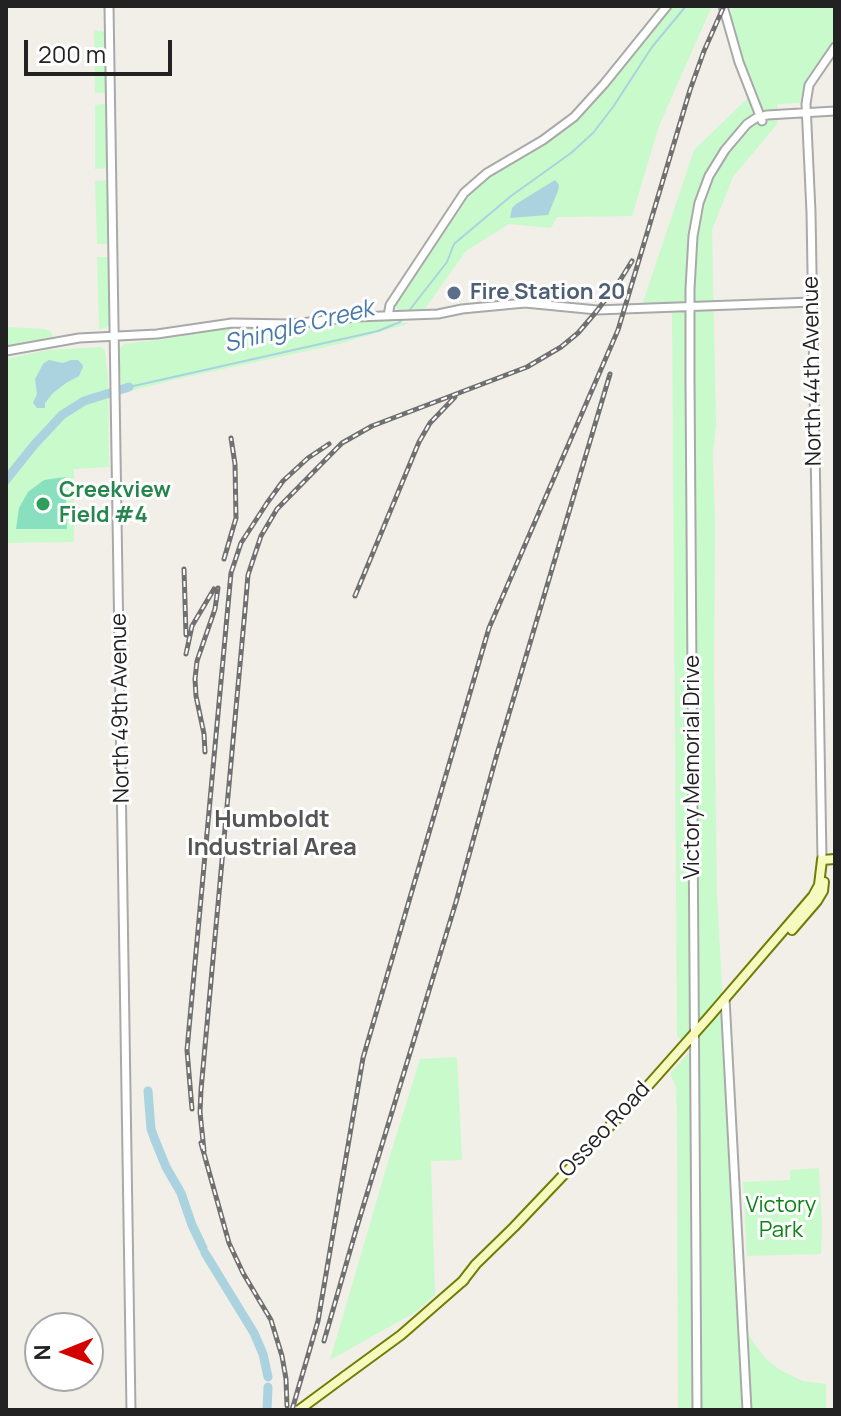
<!DOCTYPE html>
<html>
<head>
<meta charset="utf-8">
<style>
	body { margin:0 }
	#map { position:relative; width:841px; height:1416px; overflow:hidden; background:#f2efe9; font-family:Manrope,sans-serif }
	canvas { display:block }
	.frame { position:absolute; inset:0; border:8px solid #222; pointer-events:none }
	.north { position:absolute; left:24px; top:1312px; width:80px; height:80px; box-sizing:border-box; background:#fff; border:2px solid #a7a7a7; border-radius:50%; rotate:269deg; font-size:22px; font-weight:700; line-height:32px; text-align:center; color:#222 }
	.north::after { content:''; display:block; margin:auto; width:28px; height:36px; background:#d40000; clip-path:polygon(50% 0,100% 100%,50% 72%,0 100%) }
	.scale { position:absolute; left:24px; top:40px; width:148px; height:36px; box-sizing:border-box; border:4px solid #222; border-top:0; padding-left:10px; font-size:24px; line-height:28px; white-space:nowrap; color:#222; -webkit-text-stroke:6px #fff; paint-order:stroke }
</style>
</head>
<body>
<div id="map">
<canvas width="841" height="1416"></canvas>
<div class="frame"></div>
<div class="north">N</div>
<div class="scale">200 m</div>
</div>
<script>
const ctx = document.querySelector('canvas').getContext('2d');
ctx.lineJoin = 'round';
function fillPath(path, color) {
  ctx.fillStyle = color;
  ctx.fill(path, 'evenodd');
}
function shape(rows) {
  const path = new Path2D();
  for (const r of rows) {
    path.moveTo(r[0], r[1]);
    for (let i = 2; i < r.length; i += 2) path.lineTo(r[i], r[i + 1]);
  }
  return path;
}
function trace(path, color, width, dash) {
  ctx.strokeStyle = color;
  ctx.lineWidth = width;
  ctx.lineCap = dash ? 'butt' : 'round';
  ctx.setLineDash(dash || []);
  ctx.stroke(path);
}
function drawText(font, color, halo, rows, align = 'center') {
  ctx.font = font + ' Manrope,sans-serif';
  ctx.lineWidth = 6;
  ctx.setLineDash([]);
  ctx.textBaseline = 'middle';
  ctx.strokeStyle = halo;
  ctx.fillStyle = color;
  for (const [text, x, y, turn = 0] of rows) {
    ctx.save();
    ctx.translate(x, y);
    ctx.rotate((+turn || 0) * Math.PI / 180);
    ctx.textAlign = isNaN(turn) ? turn : align;
    if (halo) ctx.strokeText(text, 0, 0);
    ctx.fillText(text, 0, 0);
    ctx.restore();
  }
}
const park = shape([
	[672,6,712,6,659,126,632,216,557,217,551,228,509,224,466,251,424,310,398,310,395,305,464,201,479,184,568,129,595,102],
	[733,6,835,6,835,40,833,44,809,75,803,88,800,103,777,104,778,123,733,177,712,230,716,424,713,453,715,526,714,673,717,894,740,1317,744,1328,754,1343,766,1359,780,1370,803,1381,826,1384,826,1410,678,1410,677,1119,676,1087,670,1074,691,1050,677,1036,672,311,640,311,694,150,754,92,730,14],
	[94,30,106,32,106,93,95,93],
	[107,103,109,166,108,168,95,169,95,105],
	[108,180,109,241,108,244,97,244,95,181],
	[97,257,108,257,110,325,103,329,99,329],
	[383,319,393,322,410,323,339,344,177,379,123,393,120,372,120,349,124,344,172,338,227,327,295,327],
	[6,327,45,329,50,331,54,338,6,348],
	[101,347,105,350,108,379,109,467,74,469,74,542,6,543,6,359,48,350],
	[457,1057,462,1160,431,1161,435,1295,416,1312,330,1360,388,1162,420,1059],
	[819,1168,822,1226,821,1254,747,1256,743,1182,790,1180,790,1170]
]);
const pitch = shape([
	[65,477,67,529,16,529,19,508,28,492,44,480]
]);
const water = shape([
	[555,180,559,185,558,191,548,215,510,218,512,208,516,204],
	[49,360,63,363,71,360,78,360,82,364,83,367,79,376,66,383,53,393,45,403,45,408,37,408,33,403,37,394,35,379,43,364]
]);
const stream = shape([
	[408,312,447,262,454,244,511,196,571,153,593,133,613,107,652,47,686,6],
	[129,387,378,331,400,322,404,317]
]);
const river = shape([
	[6,480,34,445,62,415,84,401,129,387],
	[148,1091,151,1129,155,1140,166,1167,181,1193,192,1225,203,1248],
	[205,1253,254,1333,263,1354,268,1377],
	[267,1410,268,1387]
]);
const tertiary = shape([
	[109,6,131,1410],
	[723,6,739,62,762,121],
	[388,316,390,305,464,193,487,173,543,140,574,117,604,84,667,6],
	[6,351,79,338,157,334,232,323,291,324,356,317,438,314,462,309,525,303,597,310,812,302],
	[822,860,811,212,806,104,809,85,835,47],
	[725,998,747,1410],
	[697,1410,690,380,690,289,693,236,699,203,709,176,725,150,747,124,756,118,767,115,835,111]
]);
const secondary = shape([
	[792,930,817,901,823,891,824,882],
	[462,1282,476,1264,514,1227,646,1088,709,1017,813,896,819,885,822,860,835,859],
	[345,1376,401,1335,464,1280]
]);
const rail = shape([
	[224,559,236,518,235,464,231,438],
	[184,569,186,635],
	[355,596,419,442,430,423,455,397],
	[186,654,192,626,214,589],
	[205,752,204,734,196,696,195,679,197,661,215,609,218,588],
	[192,1109,187,1050,231,573,241,543,267,503,283,481,308,458,329,444],
	[201,1143,229,1243,243,1273,271,1320,282,1356,286,1379,287,1406],
	[204,1151,200,1112,201,1090,245,610,248,575,261,536,277,509,342,443,372,426,527,367,561,347,578,333,596,312,619,282,632,261],
	[324,1341,356,1230,456,902,497,754,610,374],
	[292,1410,318,1321,363,1058,489,628,618,330,690,90,704,51,724,6]
]);
const secondaryBridge = shape([
	[299,1410,345,1376]
]);
const markers = [
	[454,293,8,"#5c6f8a"],
	[43,504,8,"#2e9e5b"]
];
const serviceNames = [
	["Fire Station 20",470,293]
];
const streetNames = [
	["North 44th Avenue",813,371,-91],
	["North 49th Avenue",121,708,-91],
	["Victory Memorial Drive",693,767,-90],
	["Osseo Road",605,1130,-47]
];
const leisureNames = [
	["Creekview",59,491],
	["Field #4",59,516]
];
const parkNames = [
	["Victory",781,1206],
	["Park",781,1231]
];
const waterNames = [
	["Shingle Creek",299,327,-14]
];
const neighbourhoodNames = [
	["Humboldt",272,820],
	["Industrial Area",272,848]
];
fillPath(park, '#c8facc');
fillPath(pitch, '#88e0be');
fillPath(water, '#aad3df');
trace(stream, '#aad3df', 2);
trace(river, '#aad3df', 9);
trace(tertiary, '#a9a9a9', 11);
trace(secondary, '#707d05', 12);
trace(tertiary, '#fff', 7);
trace(secondary, '#f7fabf', 8);
trace(rail, '#707070', 5);
trace(rail, '#fff', 2, [6]);
trace(secondaryBridge, '#707d05', 12, []);
trace(secondaryBridge, '#f7fabf', 8);
for (const [x, y, r, color] of markers) {
  const dot = new Path2D();
  dot.arc(x, y, r, 0, 2 * Math.PI);
  ctx.fillStyle = color;
  ctx.fill(dot);
  trace(dot, '#fff', 3);
}
drawText('bold 22px', '#4e5e75', '#fff', serviceNames, 'left');
drawText('22px', '#222', '#fff', streetNames);
drawText('bold 22px', '#27864d', '#fff', leisureNames, 'left');
drawText('22px', '#0c8416', '#fff', parkNames);
drawText('italic 24px', '#4a7aab', '#fff', waterNames);
drawText('bold 24px', '#555', '#fff', neighbourhoodNames);
</script>
</body>
</html>
